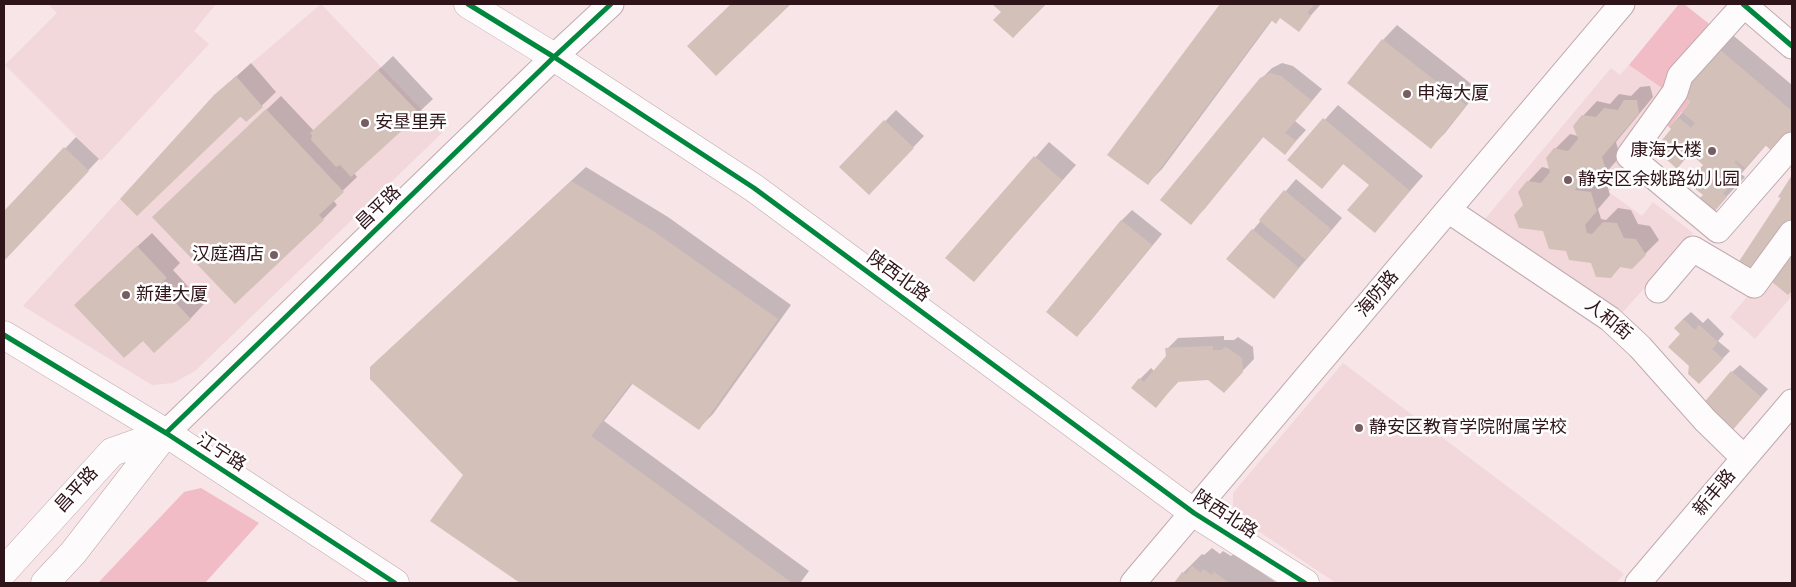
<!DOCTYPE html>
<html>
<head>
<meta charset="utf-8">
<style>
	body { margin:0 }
	#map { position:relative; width:1796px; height:587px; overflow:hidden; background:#f7e5e8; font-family:"DM Sans",sans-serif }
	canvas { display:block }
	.frame { position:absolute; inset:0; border:5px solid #2f141a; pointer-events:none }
</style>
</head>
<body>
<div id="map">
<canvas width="1796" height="587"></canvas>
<div class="frame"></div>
</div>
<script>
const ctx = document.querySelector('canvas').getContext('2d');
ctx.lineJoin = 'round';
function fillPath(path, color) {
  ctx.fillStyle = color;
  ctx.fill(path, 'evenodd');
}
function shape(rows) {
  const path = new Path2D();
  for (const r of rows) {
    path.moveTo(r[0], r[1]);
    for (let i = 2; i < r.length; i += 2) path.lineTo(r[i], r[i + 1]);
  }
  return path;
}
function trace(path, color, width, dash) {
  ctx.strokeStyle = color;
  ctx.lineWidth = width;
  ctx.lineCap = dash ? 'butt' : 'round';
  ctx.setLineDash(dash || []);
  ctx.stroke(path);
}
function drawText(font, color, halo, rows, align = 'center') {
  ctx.font = font + ' "DM Sans","Noto Sans SC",sans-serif';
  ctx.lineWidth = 5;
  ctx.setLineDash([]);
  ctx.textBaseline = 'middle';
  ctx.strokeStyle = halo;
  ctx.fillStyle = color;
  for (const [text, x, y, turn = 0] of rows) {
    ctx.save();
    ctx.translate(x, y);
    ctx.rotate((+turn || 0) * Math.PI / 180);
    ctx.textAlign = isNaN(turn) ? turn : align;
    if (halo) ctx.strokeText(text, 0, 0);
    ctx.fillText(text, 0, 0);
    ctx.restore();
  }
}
const built = shape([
	[48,4,216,4,194,31,209,44,101,161,5,65,57,13],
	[321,4,443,132,195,371,173,383,152,385,23,306,214,95],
	[1629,65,1669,93,1627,168,1609,192,1642,216,1653,202,1693,233,1623,312,1485,219,1611,68,1620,75],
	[1792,175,1792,296,1755,339,1730,317,1752,291,1729,277,1780,198,1778,197],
	[1343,363,1624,574,1616,583,1336,583,1233,514,1233,493]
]);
const green = shape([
	[1679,4,1684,4,1717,30,1669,93,1629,65],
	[1681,93,1690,102,1669,127,1659,119],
	[201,488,259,523,205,583,98,583,184,492]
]);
const shadow = shape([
	[732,4,789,4,716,74,689,46],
	[994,4,1046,4,1013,37,1003,12],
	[1221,4,1321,4,1298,30,1280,17,1273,19,1162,169,1148,183,1109,155],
	[1397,25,1479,90,1445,133,1431,147,1349,83,1383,40],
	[1728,31,1792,85,1792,135,1767,144,1741,174,1745,177,1714,210,1698,185,1697,171,1705,164,1691,153,1677,167,1671,154,1673,129,1670,127,1692,101],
	[393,56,433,99,354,173,357,177,333,200,337,205,323,219,168,203,281,96,314,131],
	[251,63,276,92,246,121,215,96],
	[1282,63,1293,66,1322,89,1295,121,1306,130,1285,153,1264,136,1202,212,1261,79,1272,68],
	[1650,86,1653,97,1616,142,1620,157,1601,178,1605,178,1610,195,1598,209,1601,219,1606,220,1618,208,1631,210,1638,224,1650,226,1659,240,1632,267,1621,266,1610,277,1592,262,1567,250,1544,230,1524,205,1528,182,1542,167,1550,169,1555,149,1570,134,1578,136,1583,116,1597,101,1610,104,1619,94,1631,96,1640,87],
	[1338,105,1423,176,1375,231,1370,185,1344,163,1322,188,1289,160],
	[896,110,924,136,880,182,841,167],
	[76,137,99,159,4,260,4,213],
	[1049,142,1076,165,974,281,947,258],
	[586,167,668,217,791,305,713,414,698,429,633,383,604,421,809,571,800,583,522,583,432,520,464,475,386,353],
	[1792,177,1792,222,1738,265,1782,198,1780,196],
	[1296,179,1342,218,1274,297,1253,230],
	[1132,210,1162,234,1088,324,1077,335,1121,221],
	[152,233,180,263,173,270,204,304,190,319,90,290],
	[1691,312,1703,323,1708,318,1724,334,1718,341,1730,351,1699,383,1690,365,1682,334,1683,319],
	[1224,336,1224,340,1234,340,1238,337,1253,347,1254,359,1234,380,1208,379,1179,381,1156,406,1140,379,1151,368,1154,371,1167,356,1167,349,1178,338],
	[1740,365,1768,389,1738,423,1732,372],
	[1212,548,1220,554,1223,551,1231,556,1234,554,1274,581,1275,583,1176,583,1183,573,1202,554,1204,555]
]);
const building = shape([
	[731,4,791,4,716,76,687,46],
	[992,4,1046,4,1013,38,993,20,1001,12],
	[1220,4,1314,4,1307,13,1311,16,1299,32,1280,18,1276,24,1271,20,1148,185,1107,155],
	[1382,39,1466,105,1431,149,1347,83],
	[1713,44,1792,111,1792,134,1775,154,1765,145,1745,168,1736,160,1734,162,1743,170,1723,194,1727,197,1714,212,1699,199,1703,195,1694,188,1697,185,1689,179,1697,171,1699,172,1704,166,1690,153,1677,169,1666,159,1669,155,1658,145,1671,129,1669,127,1678,117,1691,128,1695,123,1682,112,1690,102,1681,93],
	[378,70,420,114,351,177,340,165,336,167,311,140,312,135,310,133],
	[1270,73,1281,76,1312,101,1285,133,1296,141,1285,155,1263,137,1191,225,1160,200,1260,78],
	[236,76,263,107,246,122,241,116,137,216,120,199,214,95],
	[1624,100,1637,100,1639,113,1602,157,1607,173,1599,182,1583,179,1575,190,1591,192,1597,211,1585,225,1587,233,1592,234,1603,222,1617,223,1624,238,1636,239,1646,255,1632,269,1620,267,1611,278,1596,277,1591,263,1569,260,1566,251,1549,249,1543,231,1519,228,1514,215,1523,205,1518,192,1527,181,1541,183,1550,172,1546,158,1554,148,1568,151,1578,139,1573,126,1582,115,1596,117,1604,108,1618,110],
	[266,109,344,192,319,215,324,220,235,304,152,217],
	[1323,118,1410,191,1375,233,1347,210,1369,185,1343,164,1322,189,1287,160],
	[884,120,914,148,869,195,839,167],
	[64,147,89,171,4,261,4,211],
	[1034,156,1062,180,974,282,945,258],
	[1792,175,1792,217,1753,277,1736,266,1781,198,1778,197],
	[571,181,653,231,778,319,699,430,631,383,591,436,792,583,520,583,430,521,463,475,370,379,370,367],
	[1284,190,1331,229,1306,260,1259,220],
	[1121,220,1152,245,1077,337,1046,312],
	[1252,229,1299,268,1274,299,1226,259],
	[137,246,167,278,159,285,191,319,154,353,143,341,124,358,74,305],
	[1792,246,1792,291,1788,295,1766,277],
	[1683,319,1695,330,1699,325,1718,342,1712,349,1723,359,1699,384,1688,374,1689,366,1668,347,1680,334,1674,328],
	[1213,346,1213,350,1221,350,1226,347,1242,358,1243,372,1224,393,1208,380,1177,382,1156,408,1131,388,1139,378,1144,382,1166,356,1165,348],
	[1731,371,1761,397,1731,432,1701,406],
	[1192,566,1201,573,1203,569,1212,575,1214,572,1229,583,1174,583,1182,572,1186,574]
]);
const minor = shape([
	[1743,4,1792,46],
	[1744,5,1680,76,1675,92,1629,156,1718,230,1792,145],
	[1448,210,1610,319,1640,347,1705,420,1744,458],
	[1658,290,1693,249,1754,285,1792,233],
	[166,433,554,57,611,4],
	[1133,583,1622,4],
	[1638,583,1792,402]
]);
const major = shape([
	[468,4,554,57,754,188,1194,513,1305,583],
	[4,335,166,433,395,583],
	[4,571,112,452,166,433],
	[45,583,73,553,166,433]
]);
const cycleway = shape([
	[468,4,554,57,754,188,1194,513,1305,583],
	[1743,4,1792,46],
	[4,335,166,433,395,583],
	[166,433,554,57,611,4]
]);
const markers = [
	[1407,94,5,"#755d62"],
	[365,123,5,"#755d62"],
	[1712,151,5,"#755d62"],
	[1568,180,5,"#755d62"],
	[274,255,5,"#755d62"],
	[126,295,5,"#755d62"],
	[1359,428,5,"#755d62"]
];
const poiNames = [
	["申海大厦",1417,94],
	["安垦里弄",375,123],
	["康海大楼",1702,151,"right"],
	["静安区余姚路幼儿园",1578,180],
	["汉庭酒店",264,255,"right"],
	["新建大厦",136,295],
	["静安区教育学院附属学校",1369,428]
];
const streetNames = [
	["昌平路",379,208,-44],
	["陕西北路",898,277,36],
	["海防路",1378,294,-50],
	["人和街",1608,320,39],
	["江宁路",221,453,33],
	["昌平路",77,490,-48],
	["新丰路",1715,493,-50],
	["陕西北路",1225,515,33]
];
fillPath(built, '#f2d7db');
fillPath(green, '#f1bcc6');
fillPath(shadow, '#0003');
fillPath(building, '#d3c1b9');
trace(minor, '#c0abaf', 27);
trace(major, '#c0abaf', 29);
trace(minor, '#fefbfc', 25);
trace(major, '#fefbfc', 28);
trace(cycleway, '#00873e', 5);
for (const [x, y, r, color] of markers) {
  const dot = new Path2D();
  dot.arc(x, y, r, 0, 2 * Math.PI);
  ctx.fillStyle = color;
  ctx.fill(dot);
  trace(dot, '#fff', 2);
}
drawText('18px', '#2f141a', '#fff', poiNames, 'left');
drawText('18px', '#2f141a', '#fff', streetNames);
</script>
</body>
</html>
